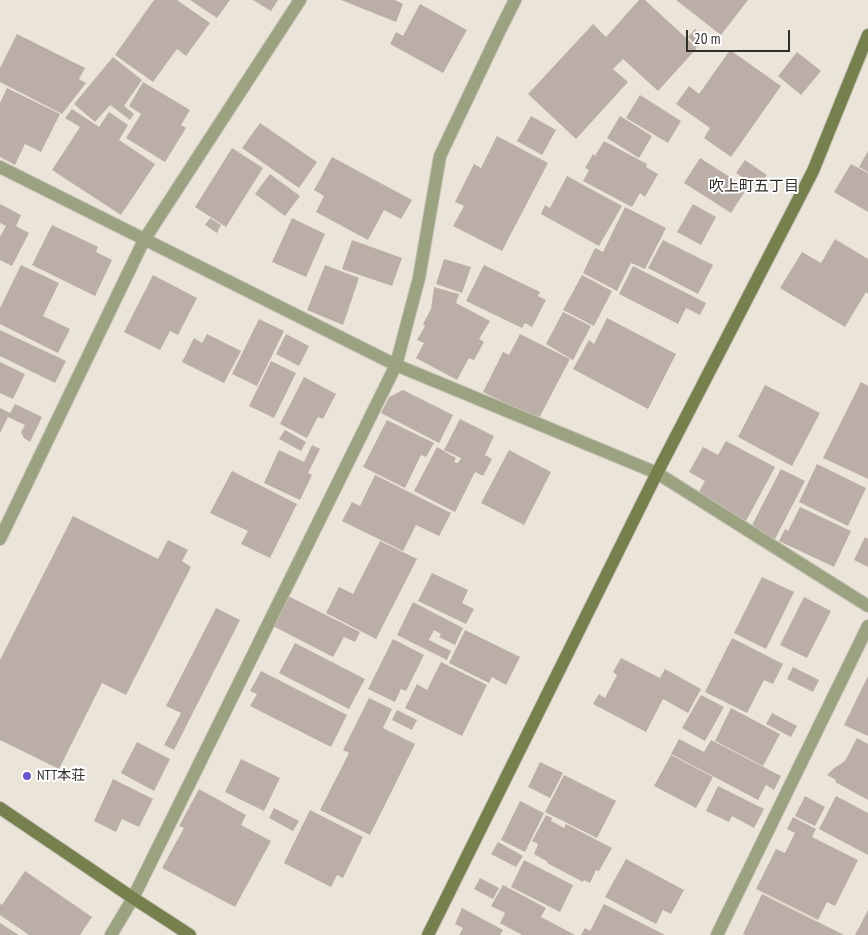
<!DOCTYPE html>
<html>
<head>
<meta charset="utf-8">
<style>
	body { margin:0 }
	#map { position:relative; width:868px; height:935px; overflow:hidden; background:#ebe5d9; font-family:"PT Sans Narrow",sans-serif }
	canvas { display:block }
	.scale { position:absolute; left:686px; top:30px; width:104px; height:22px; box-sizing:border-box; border:2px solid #302e29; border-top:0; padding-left:6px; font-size:15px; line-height:18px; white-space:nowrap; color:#302e29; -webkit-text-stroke:4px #fff; paint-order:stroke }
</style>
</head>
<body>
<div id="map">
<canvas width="868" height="935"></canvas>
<div class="scale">20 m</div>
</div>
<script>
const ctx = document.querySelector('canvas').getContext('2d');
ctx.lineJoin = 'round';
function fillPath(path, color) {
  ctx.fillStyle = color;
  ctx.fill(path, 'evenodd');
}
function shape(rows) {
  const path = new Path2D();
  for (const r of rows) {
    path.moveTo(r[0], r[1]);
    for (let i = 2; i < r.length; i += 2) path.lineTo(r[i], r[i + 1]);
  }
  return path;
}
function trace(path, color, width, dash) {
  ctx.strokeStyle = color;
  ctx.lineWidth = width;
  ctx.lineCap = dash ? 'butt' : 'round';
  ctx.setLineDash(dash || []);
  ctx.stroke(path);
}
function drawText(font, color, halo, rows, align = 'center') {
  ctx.font = font + ' "PT Sans Narrow","Noto Sans JP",sans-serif';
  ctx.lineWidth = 4;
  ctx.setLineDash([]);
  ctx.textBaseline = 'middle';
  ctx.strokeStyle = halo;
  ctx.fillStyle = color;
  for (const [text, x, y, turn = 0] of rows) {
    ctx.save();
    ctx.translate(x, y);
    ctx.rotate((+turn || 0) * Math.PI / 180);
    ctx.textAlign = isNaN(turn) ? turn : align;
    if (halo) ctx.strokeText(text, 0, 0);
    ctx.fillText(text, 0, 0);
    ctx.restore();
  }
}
const building = shape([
	[154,0,177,0,210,23,186,56,177,49,153,82,115,55],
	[190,0,230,0,217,18],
	[253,0,278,0,271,11],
	[341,0,395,0,403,4,396,22],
	[639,0,645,0,697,48,658,91,623,59,613,69,628,82,576,139,528,94,593,24,606,37],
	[676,0,748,0,721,35],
	[420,4,467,30,443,73,390,44,396,32,403,36],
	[695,29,705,39,698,47,688,37],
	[17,34,85,68,79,79,86,83,62,114,0,82,0,68],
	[730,50,781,86,731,157,704,138,710,128,676,104,689,86,699,94],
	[797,52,821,71,801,95,778,76],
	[113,57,142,80,124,106,134,114,130,120,110,105,95,122,74,104],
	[143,82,190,110,181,125,186,128,165,162,126,138,141,114,129,106],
	[7,88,60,114,41,152,25,144,15,165,0,157,0,103],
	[640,95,681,121,668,143,626,118],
	[72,109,99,127,109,112,128,125,119,140,155,164,121,215,52,170,80,127,65,118],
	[531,116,556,130,542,155,517,141],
	[620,116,652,136,639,158,607,138],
	[260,123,317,162,299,188,242,148],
	[497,136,548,163,502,251,453,226,464,206,455,202,474,164,481,168],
	[604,141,647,164,646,167,658,174,645,197,640,193,632,207,583,181,589,170,585,168,593,154,595,156],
	[232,148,263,168,226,227,195,207],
	[868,151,868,172,859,167],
	[332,157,412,200,401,219,384,210,368,240,316,212,324,196,314,190],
	[700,158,747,188,731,213,684,183],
	[745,160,767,175,758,187,736,173],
	[851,164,868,173,868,212,834,192],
	[270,174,300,196,285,216,255,194],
	[567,176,622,206,599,246,541,214,545,205,550,208],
	[0,204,21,215,16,226,29,233,12,266,0,260,0,237,6,226,0,223],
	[693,204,716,217,701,245,677,232],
	[625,207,666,228,645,269,631,263,617,291,583,273,595,248,603,252],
	[210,218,221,225,217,233,205,225],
	[292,218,325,234,306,277,272,262],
	[52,225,98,247,96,252,112,260,95,296,32,265],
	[835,239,868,259,868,294,866,292,845,327,780,288,802,252,821,263],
	[352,240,402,258,392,286,342,269],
	[663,240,713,265,698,294,648,268],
	[444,259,471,267,462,293,436,284],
	[21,265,59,283,43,316,70,329,58,353,0,324,0,308],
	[325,265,359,278,343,325,307,310],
	[484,265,540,292,538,296,546,300,532,327,525,323,522,328,466,301],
	[633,266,706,303,700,315,686,308,678,324,619,294],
	[153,275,197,298,178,335,170,331,160,350,124,332],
	[582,275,612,291,594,326,563,310],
	[434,287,459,294,456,303,490,321,479,339,484,342,474,360,469,358,457,380,416,358,424,343,417,340,425,326,423,324,431,309],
	[563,312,591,326,573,360,546,344],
	[607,318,676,354,648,409,573,369,589,340,594,344],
	[259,319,284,331,257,386,232,374],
	[0,330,66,361,55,383,0,356],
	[207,334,241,351,224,383,182,362,194,338,202,343],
	[286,334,309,346,299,366,276,354],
	[520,334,570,359,538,420,483,392,503,352,509,355],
	[271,361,296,373,274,418,249,406],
	[0,362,25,374,13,399,0,393],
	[304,377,336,394,323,419,318,417,307,438,280,424],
	[861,382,868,386,868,479,823,458],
	[765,385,820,413,792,466,738,437],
	[403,390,453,415,439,443,381,413,389,397],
	[15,404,42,417,30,442,24,438,21,432,25,425,8,417,0,433,0,408,10,413],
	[460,419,494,436,485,455,492,459,483,476,475,472,455,512,414,491,437,447,456,458,454,462,458,463,461,458,444,450],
	[387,420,434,443,426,457,421,455,405,488,363,467],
	[285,430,306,442,301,451,279,439],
	[726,441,775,467,746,521,697,495,705,481,689,472,703,447,718,455],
	[312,445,320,449,308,473,312,475,300,500,264,483,279,450,304,462],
	[509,450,551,472,524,525,481,503],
	[817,464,866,488,848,526,799,502],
	[781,469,805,481,775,539,751,527],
	[232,471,297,504,270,558,241,544,248,531,210,513],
	[375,475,451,513,439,536,416,525,403,551,342,521,352,502,360,506],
	[800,507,851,531,834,567,779,541,785,529,788,531],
	[73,516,158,559,168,540,188,550,182,561,191,567,126,695,102,683,59,769,0,740,0,660],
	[865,537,868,539,868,567,854,560],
	[380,541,417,559,376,639,326,613,339,587,353,594],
	[432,573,468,590,462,603,474,609,466,624,418,601],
	[762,577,794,592,766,649,734,633],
	[288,596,360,632,355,642,344,637,333,657,273,626],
	[804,597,831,611,807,658,780,645],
	[413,602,463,628,455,645,439,637,441,634,434,630,429,640,451,651,447,660,397,635],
	[216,608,240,620,174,750,164,745,181,713,166,706],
	[465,630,520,657,506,685,492,677,489,683,449,663],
	[732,638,783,664,773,684,764,680,747,713,705,692],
	[393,639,424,655,406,691,401,689,395,702,368,689],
	[295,643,365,679,349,709,279,673],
	[621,658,660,678,665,669,701,689,688,713,663,699,646,732,593,704,599,694,605,698,617,675,613,672],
	[441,662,487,685,462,736,405,708,417,684,427,690],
	[793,667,819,680,813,692,787,679],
	[261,671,347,715,331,747,250,706,257,694,250,691],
	[868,676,868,736,844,725],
	[701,695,724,707,705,741,682,728],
	[369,698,392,709,383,728,415,744,370,835,320,810,349,753,343,750],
	[731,708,780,734,763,766,715,741],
	[397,710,417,720,412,730,392,720],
	[772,713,797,726,791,737,766,724],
	[857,738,868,744,868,800,835,782,836,780,827,775,833,769,845,761],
	[679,739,704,752,711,740,781,776,774,790,766,785,758,800,671,754],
	[137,742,170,759,154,791,121,773],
	[671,755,713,777,696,808,654,786],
	[241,759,280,778,264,811,225,792],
	[540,762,563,773,550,798,528,787],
	[564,775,616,801,597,838,545,812],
	[113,779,153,799,139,827,122,819,116,832,94,821],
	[718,786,764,809,754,828,732,816,729,822,706,811],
	[199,789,246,815,241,825,271,841,235,907,162,868,184,828,179,826],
	[805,796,825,807,815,826,795,816],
	[836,796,868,813,868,855,819,829],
	[520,801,544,813,525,852,501,840],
	[274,808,299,821,293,831,269,818],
	[310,810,363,837,343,878,337,875,331,887,284,863],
	[546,815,552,818,551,821,564,828,566,824,612,848,599,871,596,870,590,883,584,880,583,882,547,863,548,862,534,854,538,844,532,841],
	[793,817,816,829,812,837,858,860,835,906,827,902,818,920,756,889,776,849,785,853,795,833,787,829],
	[498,842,523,856,516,867,491,854],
	[626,859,684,890,671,914,663,910,656,924,605,897],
	[524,860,573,885,560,912,511,887],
	[25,871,92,917,80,935,29,935,0,915,0,903,2,905],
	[480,878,499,888,493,899,474,889],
	[503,885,546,908,541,917,575,935,522,935,500,923,505,913,491,906],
	[762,894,844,935,746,935,743,934],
	[604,904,665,935,581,935,585,928,590,931],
	[462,908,503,930,500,935,459,935,463,928,455,924],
	[868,910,868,935,855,935],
	[0,923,19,935,0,935]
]);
const street = shape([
	[0,167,396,365,657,473,868,606],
	[0,539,144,240,300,0],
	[111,935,133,898,396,365,419,278,440,156,500,30,515,0],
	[717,935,868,626]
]);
const secondary = shape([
	[0,808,133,898,190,935],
	[428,935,657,473,813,171,868,35]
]);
const markers = [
	[27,776,5,"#6857d0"]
];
const poiNames = [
	["NTT本荘",37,776]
];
const neighbourhoodNames = [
	["吹上町五丁目",754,187]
];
fillPath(building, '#bbaea7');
trace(street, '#c6c0b6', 14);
trace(secondary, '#c6c0b6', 14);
trace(street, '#9aa280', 12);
trace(secondary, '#76804d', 12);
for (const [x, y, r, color] of markers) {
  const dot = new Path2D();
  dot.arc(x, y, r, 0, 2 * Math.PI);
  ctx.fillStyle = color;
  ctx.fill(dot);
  trace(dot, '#fff', 2);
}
drawText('14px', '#302e29', '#fff', poiNames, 'left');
drawText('15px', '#302e29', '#fff', neighbourhoodNames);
</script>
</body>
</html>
